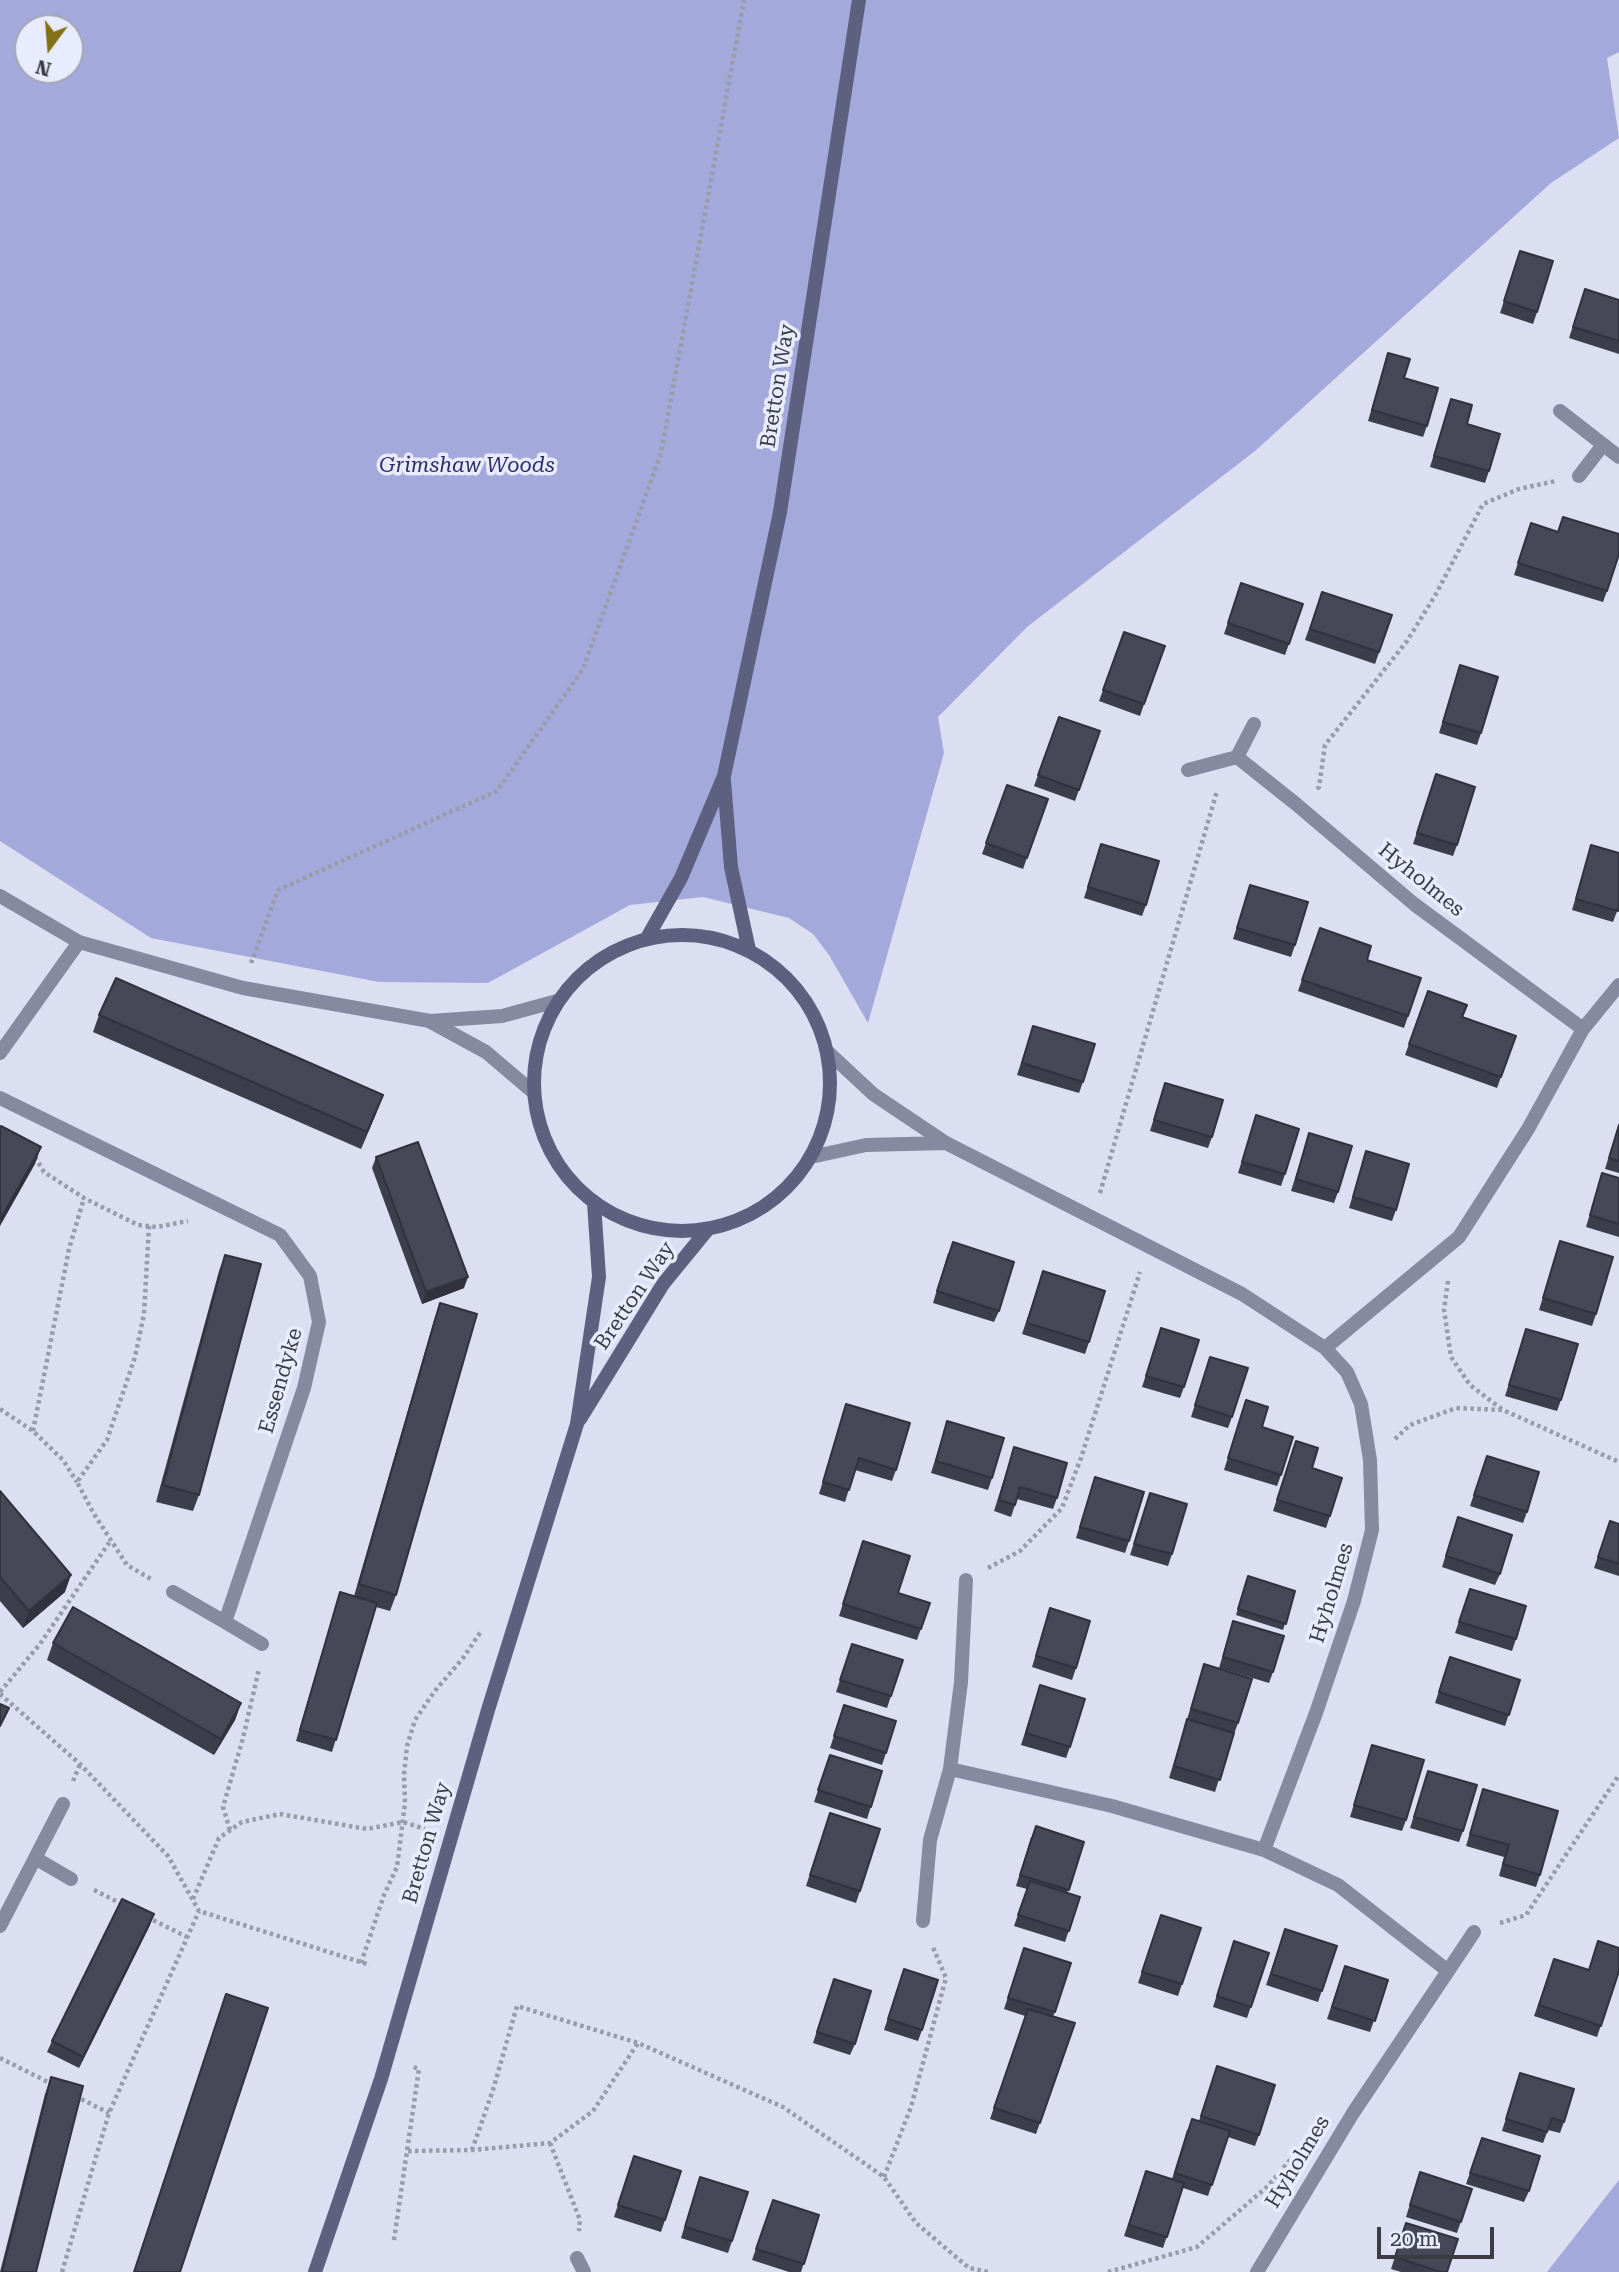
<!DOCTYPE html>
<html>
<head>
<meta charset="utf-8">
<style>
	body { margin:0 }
	#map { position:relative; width:1619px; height:2272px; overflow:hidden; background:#dcdef1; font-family:"Roboto Serif",serif }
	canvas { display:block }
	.north { position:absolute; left:14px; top:14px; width:70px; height:70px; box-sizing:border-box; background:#e9ecfe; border:2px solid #a3a6b3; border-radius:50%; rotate:196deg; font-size:19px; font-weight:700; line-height:28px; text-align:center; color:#3b3c43 }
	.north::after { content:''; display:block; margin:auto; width:24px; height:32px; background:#827213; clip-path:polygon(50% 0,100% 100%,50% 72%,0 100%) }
	.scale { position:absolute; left:1377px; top:2227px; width:117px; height:32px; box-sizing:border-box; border:4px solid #3b3c43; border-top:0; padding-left:9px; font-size:21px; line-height:24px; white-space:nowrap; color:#3b3c43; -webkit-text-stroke:5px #e9ecfe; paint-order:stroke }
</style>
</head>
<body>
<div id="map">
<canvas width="1619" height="2272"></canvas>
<div class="north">N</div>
<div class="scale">20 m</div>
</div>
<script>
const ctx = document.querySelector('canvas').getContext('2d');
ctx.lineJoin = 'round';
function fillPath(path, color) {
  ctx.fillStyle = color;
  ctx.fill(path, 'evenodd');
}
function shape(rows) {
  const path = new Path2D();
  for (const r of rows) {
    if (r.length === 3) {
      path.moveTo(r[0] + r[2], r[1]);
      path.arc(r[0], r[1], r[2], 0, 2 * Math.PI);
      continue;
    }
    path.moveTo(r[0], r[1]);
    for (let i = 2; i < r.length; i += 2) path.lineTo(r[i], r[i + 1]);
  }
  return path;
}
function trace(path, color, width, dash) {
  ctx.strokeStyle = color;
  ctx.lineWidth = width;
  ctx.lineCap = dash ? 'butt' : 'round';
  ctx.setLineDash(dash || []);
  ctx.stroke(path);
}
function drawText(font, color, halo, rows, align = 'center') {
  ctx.font = font + ' "Roboto Serif",serif';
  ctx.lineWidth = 7;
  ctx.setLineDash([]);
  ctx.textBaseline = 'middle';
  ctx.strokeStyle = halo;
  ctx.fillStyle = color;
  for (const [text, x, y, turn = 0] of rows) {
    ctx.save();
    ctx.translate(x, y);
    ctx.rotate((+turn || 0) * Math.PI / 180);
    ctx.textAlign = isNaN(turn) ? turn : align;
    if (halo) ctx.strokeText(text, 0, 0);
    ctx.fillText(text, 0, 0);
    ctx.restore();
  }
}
const forest = shape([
	[0,0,1619,0,1619,52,1607,58,1619,138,1551,183,1255,451,1027,627,938,717,944,753,868,1023,829,955,813,934,789,918,703,897,630,905,488,983,379,982,151,938,0,841],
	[28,28,70,28,70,70,28,70],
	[1619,2180,1619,2272,1547,2272]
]);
const path = shape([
	[1317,789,1319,787,1325,745,1407,641,1436,594,1483,504,1519,489,1556,481],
	[251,963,278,890,497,791,583,669,661,453,744,0],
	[35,1157,44,1172,84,1198,138,1225,157,1227,188,1221],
	[1100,1193,1217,791],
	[149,1226,144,1314,135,1357,107,1440,77,1482,94,1514,127,1565,151,1579],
	[1448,1281,1444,1310,1451,1357,1470,1385,1503,1410],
	[0,1409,33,1431,63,1460,77,1482],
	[33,1431,69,1249,84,1198],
	[1395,1439,1410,1425,1456,1408,1503,1410,1619,1462],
	[988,1568,1020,1551,1062,1508,1081,1458,1140,1272],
	[0,1692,40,1644,111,1540],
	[0,1694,80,1764,168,1856,199,1911,370,1965],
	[73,1781,80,1764],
	[230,1830,223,1807,243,1738,259,1669],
	[94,1890,124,1905],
	[193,1899,219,1838,242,1822,280,1814,367,1829,403,1822,425,1829],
	[147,1917,187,1937],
	[1500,1923,1526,1915,1619,1775],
	[361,1963,384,1895,397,1867,405,1803,404,1775,407,1746,415,1720,434,1692,463,1658,482,1630],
	[0,2058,52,2084],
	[75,2096,109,2113],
	[550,2143,580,2220,579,2231],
	[472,2150,493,2090,517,2006,638,2043,783,2107,884,2177,916,2223,969,2268,988,2272],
	[408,2151,472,2150,550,2143,593,2111,638,2043],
	[884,2177,911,2107,946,1978,932,1945],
	[394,2240,419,2069,411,2066],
	[62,2272,109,2113,199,1911],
	[1108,2272,1197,2247,1268,2186,1290,2160]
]);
const street = shape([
	[1560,411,1619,457],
	[1579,476,1603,445],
	[1237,757,1254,724],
	[1188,770,1237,757,1296,804,1414,904,1583,1029],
	[0,896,79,942,243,988,430,1021,502,1016,557,1001],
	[431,1022,486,1052,533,1092],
	[828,1052,873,1094,946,1143,1242,1294,1325,1348,1347,1372,1361,1404,1370,1460,1372,1530,1354,1601,1316,1713,1264,1850,1338,1885,1448,1971,1474,1932],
	[0,1053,79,942],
	[0,1098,280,1235,310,1276,319,1322,304,1388,225,1622,173,1592],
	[811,1157,866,1145,946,1143],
	[1325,1348,1459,1237,1528,1129,1583,1029,1619,985],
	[225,1622,262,1644],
	[950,1769,961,1682,966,1580],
	[35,1858,71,1879],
	[923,1921,930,1840,950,1769,1112,1806,1264,1850],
	[0,1926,63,1804],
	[577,2258,584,2272],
	[1257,2272,1353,2113,1448,1971]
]);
const secondary = shape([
	[724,781,731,867,749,950],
	[682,1083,148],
	[647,938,681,878,724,776,780,512,859,0],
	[580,1419,663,1284,708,1229],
	[315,2272,381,2079,488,1710,577,1424,599,1277,594,1203]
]);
const wall = shape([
	[1520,251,1537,312,1533,324,1500,313],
	[1585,289,1619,300,1619,354,1569,338],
	[1388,353,1404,378,1427,426,1423,437,1368,421],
	[1451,399,1467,424,1489,471,1485,483,1430,467],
	[1531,523,1558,532,1607,591,1603,602,1514,575],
	[1241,583,1303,604,1285,655,1224,634],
	[1322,592,1392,615,1375,664,1305,640],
	[1124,632,1144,704,1140,716,1099,701],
	[1460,665,1481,733,1477,745,1439,733],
	[1059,717,1100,731,1075,801,1034,786],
	[1436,774,1457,845,1453,856,1413,844],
	[1007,785,1048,799,1023,869,982,854],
	[1101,844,1146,905,1142,916,1084,898],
	[1591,845,1619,906,1613,922,1572,910],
	[1250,885,1295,945,1291,957,1233,939],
	[1320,928,1367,960,1421,978,1404,1028,1298,991],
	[1428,991,1462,1017,1516,1036,1497,1088,1405,1055],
	[99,1015,377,1111,361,1149,93,1032],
	[1033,1026,1083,1082,1079,1093,1017,1075],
	[1165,1083,1212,1137,1208,1148,1150,1131],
	[1256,1115,1285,1174,1281,1186,1238,1173],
	[1619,1123,1619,1173,1605,1169],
	[1309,1133,1338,1192,1334,1203,1291,1191],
	[1366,1151,1396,1210,1392,1221,1349,1208],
	[376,1157,464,1288,422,1304,372,1168],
	[1602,1173,1619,1178,1619,1237,1586,1227],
	[1560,1241,1596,1314,1592,1326,1539,1310],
	[948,1253,999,1311,994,1322,933,1303],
	[225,1255,199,1495,193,1511,156,1502,219,1271],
	[1043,1271,1089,1342,1085,1354,1022,1334],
	[440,1303,396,1595,390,1611,376,1607,332,1752,296,1741,340,1592,354,1596,434,1320],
	[1161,1328,1184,1387,1180,1398,1142,1387],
	[1526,1329,1561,1400,1557,1411,1505,1396],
	[1210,1357,1232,1417,1228,1428,1191,1417],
	[1246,1400,1262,1427,1281,1475,1277,1486,1224,1470],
	[846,1404,896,1470,892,1481,855,1470,845,1502,819,1494],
	[947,1421,992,1478,988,1490,931,1473],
	[1296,1441,1312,1468,1330,1516,1326,1528,1273,1511],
	[1014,1447,1057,1498,1053,1509,1017,1499,1011,1517,994,1511],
	[1483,1467,1527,1512,1523,1523,1470,1506],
	[1095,1477,1129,1541,1125,1553,1076,1538],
	[0,1491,65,1592,23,1628,0,1601],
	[1150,1493,1172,1554,1168,1566,1130,1555],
	[1610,1521,1619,1524,1619,1576,1594,1568],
	[1454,1529,1500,1574,1495,1585,1442,1567],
	[863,1541,898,1593,930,1603,917,1640,839,1616],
	[1248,1576,1295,1591,1283,1630,1236,1615],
	[1470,1589,1516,1639,1512,1651,1455,1633],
	[1050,1608,1076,1668,1072,1680,1032,1667],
	[1233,1621,1273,1672,1269,1683,1219,1668],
	[53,1643,241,1703,235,1720,214,1755,47,1660],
	[848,1656,891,1696,887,1708,836,1692],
	[1450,1657,1520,1680,1505,1726,1435,1703],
	[1204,1664,1238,1723,1234,1734,1233,1734,1215,1792,1169,1778],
	[1040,1685,1070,1747,1066,1758,1021,1745],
	[844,1705,886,1753,882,1765,830,1748],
	[1372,1745,1406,1820,1402,1831,1350,1817],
	[830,1755,882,1771,867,1819,814,1802],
	[1428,1771,1463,1831,1459,1842,1410,1828],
	[1483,1789,1540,1875,1536,1887,1499,1876,1504,1857,1466,1846],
	[826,1825,860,1891,856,1903,806,1886],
	[1031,1837,1084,1842,1067,1893,1080,1897,1065,1942,1014,1926,1027,1889,1016,1886],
	[150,1925,79,2068,47,2052,52,2041],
	[1157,1926,1182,1984,1178,1996,1138,1983],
	[1285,1929,1337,1946,1318,2002,1266,1985],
	[1234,1941,1269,1953,1247,2018,1213,2007],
	[1024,1948,1071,1963,1053,2017,1075,2023,1036,2134,990,2119,1025,2016,1004,2009],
	[1554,1959,1588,1970,1619,1971,1597,2037,1534,2016],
	[1341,1977,1388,1980,1370,2032,1327,2019],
	[900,1981,922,2030,918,2041,884,2030],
	[830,1990,855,2044,850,2055,813,2043],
	[1520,2073,1564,2122,1560,2133,1548,2130,1543,2143,1502,2131],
	[51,2077,36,2272,0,2272,45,2094],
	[1213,2078,1259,2135,1255,2146,1228,2137,1208,2196,1183,2188,1163,2248,1124,2236,1142,2182,1172,2179,1187,2130,1199,2121],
	[1482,2138,1529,2191,1524,2202,1466,2184],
	[634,2156,665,2220,661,2232,614,2217],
	[1420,2172,1472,2189,1457,2233,1406,2217],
	[696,2189,732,2241,728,2253,681,2238],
	[773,2200,819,2215,801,2272,789,2272,752,2260],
	[1406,2223,1447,2272,1401,2272,1391,2269]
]);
const shadedWall = shape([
	[383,1095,377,1111,361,1149,367,1132],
	[41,1147,35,1164,0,1226,0,1220],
	[468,1277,464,1288,422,1304,426,1292],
	[71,1575,65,1592,23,1628,29,1611],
	[241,1703,235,1720,214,1755,221,1739],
	[154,1914,150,1925,79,2068,83,2057]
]);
const building = shape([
	[1520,251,1553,261,1537,312,1504,301,1520,251],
	[1585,289,1619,300,1619,341,1573,327,1585,289],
	[1388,353,1410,359,1404,378,1438,388,1427,426,1372,410,1388,353],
	[1451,399,1472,405,1467,424,1500,434,1489,471,1434,456,1451,399],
	[1563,517,1619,534,1619,554,1607,591,1518,563,1531,523,1558,532,1563,517],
	[1241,583,1303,604,1289,644,1228,623,1241,583],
	[1322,592,1392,615,1379,652,1310,629,1322,592],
	[1124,632,1165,646,1144,704,1103,690,1124,632],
	[1460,665,1498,677,1481,733,1443,722,1460,665],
	[1059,717,1100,731,1079,790,1038,775,1059,717],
	[1436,774,1475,787,1457,845,1417,833,1436,774],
	[1007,785,1048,799,1027,858,986,843,1007,785],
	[1101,844,1159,861,1146,905,1088,887,1101,844],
	[1591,845,1619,853,1619,906,1618,911,1576,899,1591,845],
	[1250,885,1308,902,1295,945,1237,928,1250,885],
	[1320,928,1371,946,1367,960,1421,978,1408,1016,1302,980,1320,928],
	[116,978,383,1095,367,1132,99,1015,116,978],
	[1428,991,1467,1005,1462,1017,1516,1036,1501,1077,1409,1044,1428,991],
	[1033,1026,1095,1044,1083,1082,1022,1063,1033,1026],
	[1165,1083,1223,1100,1212,1137,1154,1120,1165,1083],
	[1256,1115,1299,1129,1285,1174,1242,1162,1256,1115],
	[1619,1125,1619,1161,1609,1158,1619,1125],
	[1,1126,41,1147,0,1220,0,1128,1,1126],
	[1309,1133,1352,1146,1338,1192,1296,1179,1309,1133],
	[418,1142,468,1277,426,1292,376,1157,418,1142],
	[1366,1151,1409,1164,1396,1210,1353,1197,1366,1151],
	[1602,1173,1619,1178,1619,1224,1590,1215,1602,1173],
	[1560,1241,1613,1257,1596,1314,1543,1298,1560,1241],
	[953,1242,1014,1262,999,1311,937,1291,953,1242],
	[225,1255,261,1264,199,1495,163,1485,225,1255],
	[1043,1271,1105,1291,1089,1342,1027,1323,1043,1271],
	[440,1303,477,1314,396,1595,359,1584,440,1303],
	[1161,1328,1199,1340,1184,1387,1146,1376,1161,1328],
	[1526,1329,1578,1344,1561,1400,1509,1385,1526,1329],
	[1210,1357,1248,1368,1232,1417,1195,1405,1210,1357],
	[1246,1400,1268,1407,1262,1427,1293,1437,1281,1475,1228,1458,1246,1400],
	[846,1404,910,1423,896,1470,859,1458,849,1490,823,1482,846,1404],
	[947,1421,1004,1438,992,1478,936,1461,947,1421],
	[1296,1441,1318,1448,1312,1468,1342,1478,1330,1516,1277,1500,1296,1441],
	[1014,1447,1067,1463,1057,1498,1020,1487,1015,1505,999,1500,1014,1447],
	[1487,1456,1539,1472,1527,1512,1474,1495,1487,1456],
	[1095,1477,1144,1492,1129,1541,1080,1527,1095,1477],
	[0,1491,71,1575,29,1611,0,1577,0,1491],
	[1150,1493,1187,1504,1172,1554,1134,1544,1150,1493],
	[1458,1517,1512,1535,1500,1574,1446,1556,1458,1517],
	[1610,1521,1619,1524,1619,1564,1598,1557,1610,1521],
	[863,1541,910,1556,898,1593,930,1603,921,1629,843,1604,863,1541],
	[1248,1576,1295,1591,1286,1624,1238,1609,1248,1576],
	[1470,1589,1526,1606,1516,1639,1459,1622,1470,1589],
	[340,1592,377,1603,336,1740,300,1730,340,1592],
	[73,1607,241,1703,221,1739,53,1643,73,1607],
	[1050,1608,1090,1621,1076,1668,1036,1656,1050,1608],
	[1233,1621,1284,1636,1273,1672,1223,1657,1233,1621],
	[852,1644,903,1660,891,1696,840,1680,852,1644],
	[1450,1657,1520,1680,1509,1715,1439,1692,1450,1657],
	[1204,1664,1252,1679,1238,1723,1191,1709,1204,1664],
	[1040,1685,1085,1699,1070,1747,1026,1733,1040,1685],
	[0,1704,9,1708,0,1726,0,1704],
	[844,1705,896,1721,886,1753,834,1736,844,1705],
	[1187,1719,1234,1733,1220,1780,1174,1766,1187,1719],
	[1372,1745,1424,1760,1406,1820,1354,1805,1372,1745],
	[830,1755,882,1771,871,1807,818,1790,830,1755],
	[1428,1771,1477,1785,1463,1831,1414,1817,1428,1771],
	[1483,1789,1558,1811,1540,1875,1503,1864,1509,1845,1470,1834,1483,1789],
	[830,1813,880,1829,860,1891,810,1875,830,1813],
	[1036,1826,1084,1842,1069,1890,1020,1875,1036,1826],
	[1030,1881,1080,1897,1069,1931,1018,1915,1030,1881],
	[122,1899,154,1914,83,2057,52,2041,122,1899],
	[1161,1915,1201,1928,1182,1984,1142,1972,1161,1915],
	[1285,1929,1337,1946,1322,1991,1271,1974,1285,1929],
	[1234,1941,1269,1953,1251,2007,1217,1996,1234,1941],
	[1598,1941,1619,1948,1619,1971,1601,2026,1539,2005,1554,1959,1589,1970,1598,1941],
	[1024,1948,1071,1963,1055,2012,1008,1998,1024,1948],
	[1345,1966,1388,1980,1375,2021,1332,2007,1345,1966],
	[904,1969,938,1980,922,2030,888,2019,904,1969],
	[834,1979,871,1991,855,2044,817,2032,834,1979],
	[226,1994,268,2008,180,2272,134,2272,226,1994],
	[1028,2009,1075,2023,1040,2123,994,2108,1028,2009],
	[1217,2066,1275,2085,1259,2135,1201,2116,1217,2066],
	[1520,2073,1574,2089,1564,2122,1552,2118,1547,2132,1506,2119,1520,2073],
	[51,2077,83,2086,36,2272,2,2272,51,2077],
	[1192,2119,1230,2131,1212,2185,1175,2173,1192,2119],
	[1482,2138,1540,2156,1529,2191,1470,2173,1482,2138],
	[634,2156,681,2171,665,2220,618,2205,634,2156],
	[1146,2171,1184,2183,1167,2237,1129,2225,1146,2171],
	[1420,2172,1472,2189,1461,2222,1410,2205,1420,2172],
	[700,2177,748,2192,732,2241,685,2227,700,2177],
	[773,2200,819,2215,804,2264,756,2249,773,2200],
	[1406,2223,1458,2239,1447,2272,1441,2272,1395,2257,1406,2223]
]);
const streetNames = [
	["Bretton Way",778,386,-81],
	["Hyholmes",1421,880,39],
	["Bretton Way",635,1296,-56],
	["Essendyke",281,1381,-74],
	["Hyholmes",1332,1593,-73],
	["Bretton Way",427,1843,-74],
	["Hyholmes",1298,2162,-59]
];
const parkNames = [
	["Grimshaw Woods",467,466]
];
fillPath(forest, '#a3aadb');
trace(path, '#999ba9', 4.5, [3.5, 3.5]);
trace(street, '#86899f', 14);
trace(secondary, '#5d607f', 14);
fillPath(wall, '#3c3e4b');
fillPath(shadedWall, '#31323d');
fillPath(building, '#464857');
trace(building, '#31323d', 2);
drawText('21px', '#3b3c43', '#e9ecfe', streetNames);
drawText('italic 21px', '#2d2d69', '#e9ecfe', parkNames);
</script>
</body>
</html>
